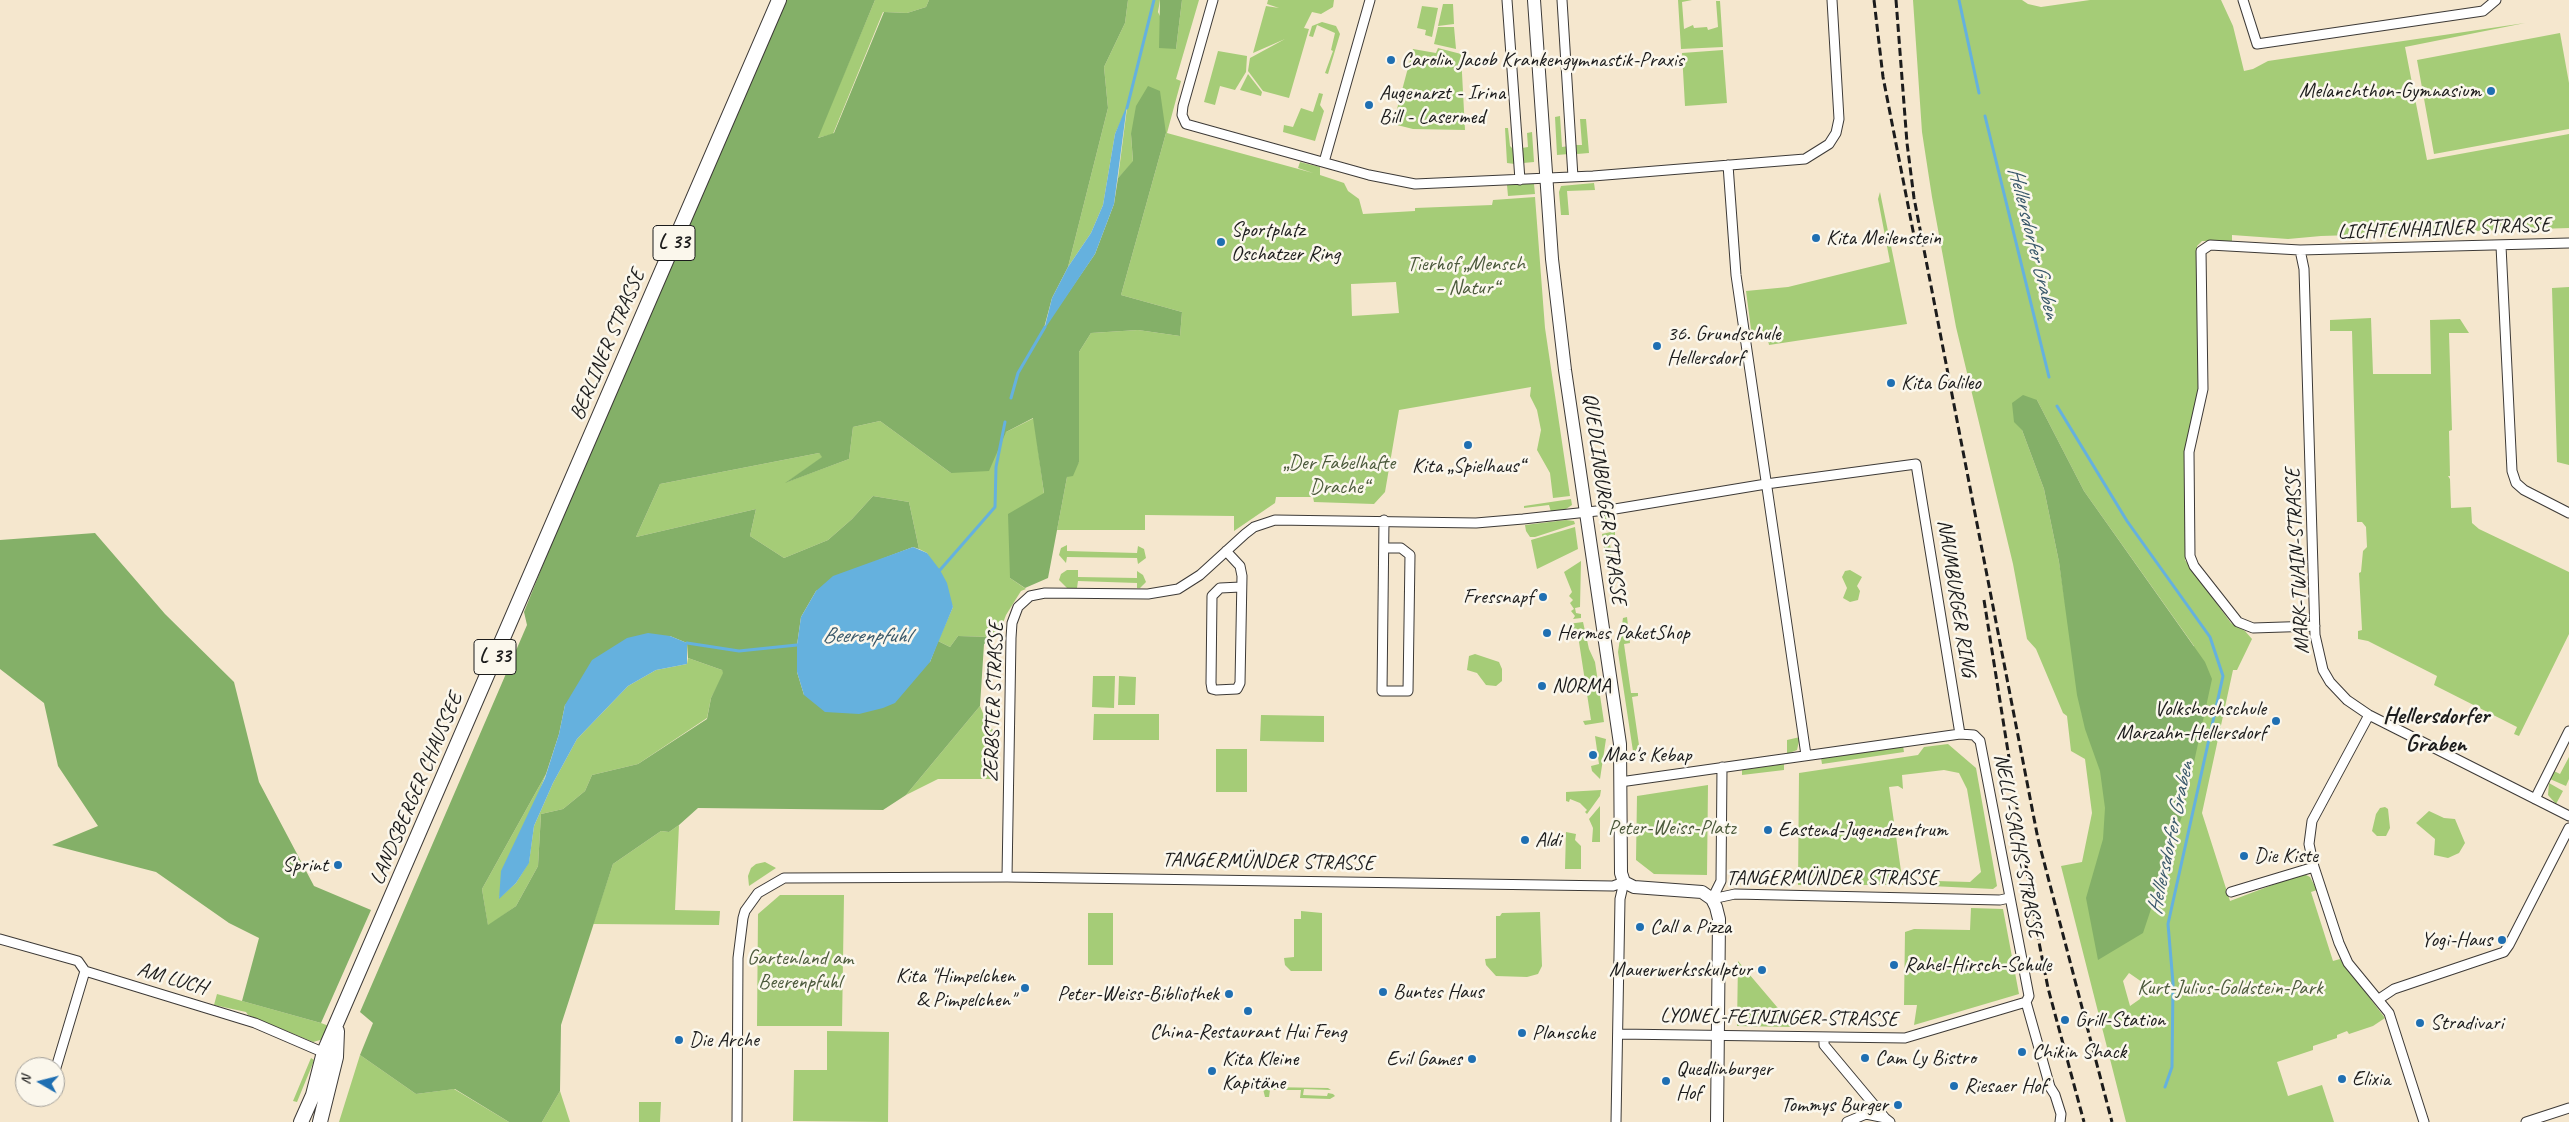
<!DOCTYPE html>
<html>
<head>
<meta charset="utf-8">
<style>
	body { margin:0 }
	#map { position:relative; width:2569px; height:1122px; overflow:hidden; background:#f5e7ce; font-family:Caveat,sans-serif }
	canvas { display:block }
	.north { position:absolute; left:15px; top:1057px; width:50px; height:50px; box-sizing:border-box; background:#fbf7ec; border:1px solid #a29f99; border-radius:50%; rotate:278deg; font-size:14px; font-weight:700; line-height:20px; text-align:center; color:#1c1c1c }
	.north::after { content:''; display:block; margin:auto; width:18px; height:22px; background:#1f6fb2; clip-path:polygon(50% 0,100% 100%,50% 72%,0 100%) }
</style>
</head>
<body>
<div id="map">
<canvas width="2569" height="1122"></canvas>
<div class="north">N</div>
</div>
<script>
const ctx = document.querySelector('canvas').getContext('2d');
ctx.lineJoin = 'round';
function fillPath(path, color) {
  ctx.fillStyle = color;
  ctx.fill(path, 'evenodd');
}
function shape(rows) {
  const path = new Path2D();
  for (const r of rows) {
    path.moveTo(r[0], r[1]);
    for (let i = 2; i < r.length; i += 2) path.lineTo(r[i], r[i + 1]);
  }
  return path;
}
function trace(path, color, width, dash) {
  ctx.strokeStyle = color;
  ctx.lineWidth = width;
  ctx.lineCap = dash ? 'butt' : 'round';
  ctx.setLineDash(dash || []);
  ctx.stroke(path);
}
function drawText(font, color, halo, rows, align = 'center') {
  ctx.font = font + ' Caveat,sans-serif';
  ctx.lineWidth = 5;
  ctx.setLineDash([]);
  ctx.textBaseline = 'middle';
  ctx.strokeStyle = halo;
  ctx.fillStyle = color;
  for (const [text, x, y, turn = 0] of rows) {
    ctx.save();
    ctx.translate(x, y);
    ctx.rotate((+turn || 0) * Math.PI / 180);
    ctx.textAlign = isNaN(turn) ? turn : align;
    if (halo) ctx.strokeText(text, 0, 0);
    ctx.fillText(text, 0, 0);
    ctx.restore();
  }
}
const green = shape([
	[875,0,929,0,926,7,907,13,883,12,833,134,817,138],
	[1128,0,1160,0,1158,12,1176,49,1182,0,1199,0,1176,79,1181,81,1167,133,1313,173,1298,168,1300,162,1320,167,1320,175,1344,183,1348,191,1359,199,1363,214,1415,211,1415,208,1492,205,1493,200,1535,197,1545,328,1570,496,1553,498,1550,473,1537,450,1541,430,1537,410,1530,396,1531,387,1399,410,1385,492,1374,504,1314,502,1313,497,1276,497,1275,503,1234,531,1234,516,1145,515,1145,530,1057,530,1067,477,1079,462,1079,352,1091,333,1138,330,1180,336,1182,312,1121,295,1166,133,1131,134,1133,162,1118,178,1127,108,1115,134,1103,205,1091,233,1068,267,1108,108,1104,67,1125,23],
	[1396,282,1399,313,1352,316,1351,284],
	[1268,0,1334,0,1333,7,1321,14,1312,12,1304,28,1309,29,1289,98,1263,91,1248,71,1250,58,1285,39,1253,53,1266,6,1279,8,1267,4],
	[1678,0,1692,0,1682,2,1684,29,1693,25,1694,28,1707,27,1708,30,1718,27,1716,1,1720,1,1723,47,1681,49],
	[1913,0,2022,0,2028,4,2041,7,2090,0,2221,0,2233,26,2244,71,2253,69,2268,61,2525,23,2405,47,2427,160,2569,134,2569,228,2321,236,2288,239,2232,235,2232,242,2202,241,2197,246,2201,388,2186,450,2185,560,2231,623,2245,631,2252,639,2237,670,2233,670,2202,813,2230,901,2296,876,2304,874,2310,877,2317,890,2311,892,2333,961,2340,959,2385,1018,2373,1026,2349,1034,2347,1031,2337,1035,2337,1038,2313,1046,2313,1050,2277,1062,2288,1096,2322,1085,2334,1122,2126,1122,2061,866,2082,862,2092,813,2085,759,2071,751,2067,716,2063,713,2036,649,2027,639,2013,564,1956,327,1932,197,1922,132],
	[2037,400,2084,491,2194,646,2082,714,2059,562,2044,489,2022,430],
	[2129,973,2142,982,2143,988,2140,999,2130,1006,2123,981],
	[1443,4,1453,4,1454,24,1438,26],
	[1422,6,1438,8,1432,37,1425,35,1426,30,1417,28],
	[1322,22,1336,26,1340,34,1328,74,1325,73,1333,51,1331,50,1335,33,1317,25,1313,37,1309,36,1312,26],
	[1438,27,1454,27,1456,49,1434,44],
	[2560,33,2569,83,2569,129,2434,154,2417,60],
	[1438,48,1461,54,1465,130,1413,129,1393,124,1413,49,1436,53],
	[1723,50,1727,103,1685,106,1682,53],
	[1218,51,1247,56,1246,72,1235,90,1220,86,1215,105,1204,102],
	[1248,74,1262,92,1261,96,1240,90],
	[1319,93,1323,94,1320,105,1324,111,1315,141,1283,132,1284,125,1293,127,1301,108,1313,112],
	[1560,116,1562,147,1569,146,1569,154,1557,155,1555,117],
	[1580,119,1586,119,1589,153,1577,154,1576,145,1582,145],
	[1505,128,1508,128,1510,146,1514,150,1515,164,1507,163],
	[1532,132,1534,162,1523,163,1522,148,1528,147,1527,133],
	[1530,183,1534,184,1535,194,1508,196,1507,185],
	[1594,183,1595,190,1567,191,1569,215,1561,215,1559,192,1561,186],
	[1880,192,1907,324,1769,345,1767,335,1752,337,1746,291,1788,287,1890,262,1878,199],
	[2569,287,2569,465,2557,462,2552,288],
	[2371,318,2373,374,2431,374,2430,320,2460,319,2469,333,2449,333,2452,430,2449,431,2450,476,2448,476,2450,479,2451,508,2471,507,2472,523,2479,529,2569,572,2569,634,2519,736,2514,734,2517,727,2434,685,2437,676,2368,641,2358,639,2358,631,2362,630,2359,573,2361,572,2363,551,2367,547,2366,527,2362,522,2357,522,2352,331,2330,331,2330,320],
	[1034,418,1044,494,1010,578,1026,589,1021,591,1006,615,1000,631,993,637,958,636,950,647,938,641,953,607,927,553,919,549,909,502,873,496,852,519,828,540,784,558,750,536,756,509,636,537,660,484,819,453,823,457,787,482,849,459,853,427,880,421,951,473,1006,432],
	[1571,499,1572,505,1566,509,1551,512,1549,505,1524,508,1524,506],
	[1601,514,1610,516,1614,527,1602,528,1599,517],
	[1566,520,1574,521,1575,524,1535,537,1530,537,1526,531,1525,525],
	[1575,527,1578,549,1537,569,1531,540],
	[1615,531,1615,535,1609,537,1613,565,1619,564,1623,586,1606,561,1602,534],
	[1067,545,1067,551,1137,553,1138,546,1144,549,1146,558,1138,564,1137,558,1067,557,1066,563,1059,555,1061,548],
	[1581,561,1580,607,1575,608,1576,613,1581,614,1581,618,1573,619,1575,616,1571,611,1574,609,1570,603,1573,600,1569,596,1572,592,1564,572],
	[1067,570,1078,570,1078,577,1137,578,1137,571,1143,575,1146,582,1140,588,1137,588,1137,583,1078,581,1077,588,1067,588,1059,580,1061,574],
	[1850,570,1862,577,1857,586,1860,591,1858,600,1850,602,1843,598,1847,588,1842,577,1845,571],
	[1627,617,1630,643,1624,644,1631,693,1638,693,1638,696,1632,697,1640,752,1646,751,1647,756,1634,758,1618,652,1623,618],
	[1583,622,1589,649,1595,662,1604,722,1585,725,1583,721,1591,720,1577,629,1569,629,1568,624],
	[1475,654,1499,662,1502,669,1502,681,1496,686,1486,685,1477,673,1467,670,1469,656],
	[688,658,722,670,724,673,711,698,707,718,638,764,592,775,585,791,563,809,541,814,538,866,516,906,488,926,482,889,546,774,499,898,516,883,529,862,534,826,553,783,577,739,628,686,656,670,687,664],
	[1093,676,1115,676,1114,708,1092,707],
	[1119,676,1136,677,1135,705,1118,705],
	[980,706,987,723,993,730,992,779,938,779,906,795],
	[1094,714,1159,714,1159,740,1093,740],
	[1261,715,1324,716,1324,742,1260,741],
	[1595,736,1606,739,1600,779,1592,771,1591,766,1599,764],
	[1800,737,1797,750,1787,754,1787,740],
	[1948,744,1976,768,1997,886,1993,889,1931,886,1936,881,1970,882,1981,872,1967,789,1959,773,1944,770,1902,775,1903,789,1898,786,1889,787,1903,885,1798,885,1799,773,1918,755,1924,747],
	[1903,746,1904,752,1822,764,1821,758],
	[1216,749,1247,749,1247,792,1216,792],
	[2569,757,2569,779,2566,786,2550,779,2554,771,2560,774],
	[1784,764,1784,770,1742,775,1742,770],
	[2549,783,2563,791,2556,804,2548,795],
	[1708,785,1707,875,1654,874,1636,860,1637,796],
	[1601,790,1600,796,1587,814,1585,812,1587,810,1580,803,1570,799,1569,802,1566,801,1566,792],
	[1600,806,1600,842,1592,842,1593,828,1589,819],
	[2385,807,2388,809,2390,828,2386,836,2377,836,2372,831,2376,814,2380,808],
	[2429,811,2444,818,2455,819,2465,843,2459,853,2448,858,2434,855,2435,839,2416,823],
	[679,825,675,910,720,911,719,925,593,924,613,864,661,831,669,832],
	[1566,832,1576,834,1575,840,1581,846,1581,869,1565,869],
	[765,862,776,868,749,886,748,876,751,868,756,864],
	[780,895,844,895,842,1026,757,1026,758,914],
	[1971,908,2003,909,2019,994,1914,1025,1917,1005,1904,1005,1905,932,1914,929,1970,930],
	[1301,911,1322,913,1322,971,1291,971,1285,965,1284,958,1294,957,1294,919,1301,919],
	[1540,912,1542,966,1538,974,1527,977,1496,976,1486,965,1485,959,1496,958,1496,916,1500,916,1502,913],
	[1088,913,1113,913,1113,965,1088,965],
	[1738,961,1794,1027,1737,1026],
	[217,994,321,1023,329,1026,324,1039,313,1042,248,1015,246,1012,214,1005],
	[827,1031,889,1032,888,1122,793,1121,794,1070,827,1070],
	[360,1055,416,1094,454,1089,509,1122,339,1122],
	[311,1058,314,1060,313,1063,297,1102,293,1101],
	[1266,1087,1328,1088,1331,1090,1304,1089,1303,1095,1327,1096,1328,1093,1333,1094,1335,1096,1330,1099,1300,1098,1301,1090,1270,1090,1269,1097,1265,1097,1263,1089],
	[560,1091,570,1122,542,1122],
	[639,1102,661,1102,660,1122,639,1122]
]);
const forest = shape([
	[785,0,875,0,818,138,834,133,884,12,907,13,926,7,929,0,1128,0,1125,23,1104,67,1108,108,1068,267,1052,298,1044,328,1095,254,1114,204,1118,178,1133,161,1131,134,1136,106,1148,86,1160,91,1166,133,1121,295,1182,312,1180,336,1138,330,1091,333,1079,352,1079,462,1073,476,1067,477,1048,578,1025,588,1010,578,1008,514,1044,493,1033,418,1006,432,989,471,951,473,880,421,853,427,849,459,785,483,822,457,819,453,660,484,636,537,756,509,750,536,784,558,828,540,852,519,873,496,909,502,919,549,913,547,879,560,816,591,801,617,797,645,797,672,804,695,930,662,938,641,950,647,958,636,993,637,984,644,980,706,906,795,883,810,698,808,679,825,669,832,661,831,613,864,561,1025,560,1091,542,1122,509,1122,455,1089,416,1094,360,1055,373,1023,360,1012,527,625,524,612,561,520],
	[670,636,687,643,688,658,722,670,723,673,711,698,707,719,638,764,592,775,585,791,563,809,541,814,538,866,516,906,488,925,482,889,546,774,559,734,565,705],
	[1160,0,1182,0,1176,49,1159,48],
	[2023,395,2037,400,2084,491,2205,662,2212,679,2183,813,2143,933,2098,960,2086,898,2103,839,2105,808,2100,771,2085,729,2077,695,2059,562,2044,489,2022,430,2014,422,2012,403],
	[95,533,165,614,234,682,259,782,314,886,371,910,321,1023,242,1001,259,938,229,923,156,872,52,845,98,826,58,766,44,703,0,669,0,540]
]);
const water = shape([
	[1127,105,1114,204,1095,254,1044,330,1052,298,1068,267,1091,233,1103,205,1115,134],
	[913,547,927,553,940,570,947,583,953,607,930,662,895,703,883,708,859,714,825,712,804,695,797,672,797,645,801,617,816,591,833,576],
	[648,633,670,636,687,643,687,664,656,670,628,686,577,739,553,783,534,826,529,863,516,883,499,899,501,871,545,778,559,734,565,705,592,660,627,638]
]);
const stream = shape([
	[1959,0,1979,93],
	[1127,108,1154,0],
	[1985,116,2049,377],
	[1011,398,1018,373,1045,327],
	[2057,406,2127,521,2210,637,2223,676,2168,924,2173,983,2172,1067,2165,1087],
	[940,570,995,507,996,467,1005,422],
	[687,643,739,651,797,645]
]);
const street = shape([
	[1213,0,1183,106,1182,115,1186,124,1369,175,1415,184,1593,176,1805,159,1829,144,1836,133,1839,119,1832,0],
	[1507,0,1520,180],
	[1562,0,1573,177],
	[2243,0,2257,44,2483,11,2496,0],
	[1324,162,1370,0],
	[1728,165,1736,275,1806,755],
	[2501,246,2512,471,2516,483,2524,490,2569,513],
	[2300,250,2304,269,2315,635,2323,670,2330,682,2347,700,2369,715,2569,816],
	[1384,548,1401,548,1410,555,1408,691,1382,691,1384,520],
	[1226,551,1240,566,1242,576,1240,683,1237,689,1216,690,1212,689,1211,683,1212,596,1220,588,1241,587],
	[2315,626,2253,628,2238,622,2194,566,2190,556,2189,452,2203,389,2201,251,2210,245,2300,250,2569,243],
	[2369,715,2312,821,2309,844,2314,867,2339,943,2348,963,2389,1013,2424,1122],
	[1620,782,1960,734,1974,735,1980,741,2029,996,2026,1002,2050,1087,2055,1095,2061,1114,2060,1122],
	[2535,799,2569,731],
	[1007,877,1011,638,1012,623,1018,607,1030,596,1045,593,1148,594,1178,589,1200,575,1245,534,1254,527,1275,520,1476,523,1523,519,1615,509,1766,484,1916,464,1960,734],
	[2231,892,2314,867],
	[1712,899,1735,894,2000,900,2009,898],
	[1712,899,1721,881,1722,767],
	[0,939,78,961,85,971,255,1023,327,1054],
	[2379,999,2394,989,2504,952,2509,945,2569,828],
	[1618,1034,1905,1038,2026,1002],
	[1824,1037,1824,1045,1885,1118],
	[55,1071,85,971],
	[737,1122,738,958,743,918,745,911,758,893,784,878,1007,877,1613,886,1624,882],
	[1616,1122,1620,899,1624,882],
	[1847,1122,1866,1114,1885,1118,1890,1122],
	[2526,1122,2569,1108]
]);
const secondary = shape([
	[1534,0,1552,259,1565,370,1620,744,1621,873,1624,882,1634,887,1702,892,1712,899,1716,907,1719,919,1717,1122]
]);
const primary = shape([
	[301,1122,313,1095,324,1052,779,0],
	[320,1122,336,1057,337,1031]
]);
const rail = shape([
	[1874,0,1883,77,1915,241],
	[1896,0,1907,143,1914,198,2038,839,2112,1122],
	[1984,600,2035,922,2048,988,2084,1122]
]);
const markers = [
	[1391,60,5,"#1f6fb2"],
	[2491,91,5,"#1f6fb2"],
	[1369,105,5,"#1f6fb2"],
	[1816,238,5,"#1f6fb2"],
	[1221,242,5,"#1f6fb2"],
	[1657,346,5,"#1f6fb2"],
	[1891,383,5,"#1f6fb2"],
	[1468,445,5,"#1f6fb2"],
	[1543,597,5,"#1f6fb2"],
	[1547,633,5,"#1f6fb2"],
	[1542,686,5,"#1f6fb2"],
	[2276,721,5,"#1f6fb2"],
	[1593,755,5,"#1f6fb2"],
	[1768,830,5,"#1f6fb2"],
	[1525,840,5,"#1f6fb2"],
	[2244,856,5,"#1f6fb2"],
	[338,865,5,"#1f6fb2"],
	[1640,927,5,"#1f6fb2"],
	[2502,940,5,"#1f6fb2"],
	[1894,965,5,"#1f6fb2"],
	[1762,970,5,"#1f6fb2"],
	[1025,988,5,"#1f6fb2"],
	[1383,992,5,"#1f6fb2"],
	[1229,994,5,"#1f6fb2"],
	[1248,1011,5,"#1f6fb2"],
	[2065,1020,5,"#1f6fb2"],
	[2420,1023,5,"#1f6fb2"],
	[1522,1033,5,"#1f6fb2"],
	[679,1040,5,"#1f6fb2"],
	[2022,1052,5,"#1f6fb2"],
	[1865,1058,5,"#1f6fb2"],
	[1472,1059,5,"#1f6fb2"],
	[1212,1071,5,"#1f6fb2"],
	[2342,1079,5,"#1f6fb2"],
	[1666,1081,5,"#1f6fb2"],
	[1954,1086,5,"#1f6fb2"],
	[1898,1105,5,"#1f6fb2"]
];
const shields = [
	[674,243,42],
	[495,657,42]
];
const shieldNames = [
	["L 33",674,243],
	["L 33",495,657]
];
const poiNames = [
	["Carolin Jacob Krankengymnastik-Praxis",1401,60],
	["Melanchthon-Gymnasium",2481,91,"right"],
	["Augenarzt - Irina",1379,93],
	["Bill - Lasermed",1379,117],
	["Sportplatz",1231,230],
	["Oschatzer Ring",1231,254],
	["Kita Meilenstein",1826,238],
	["36. Grundschule",1667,334],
	["Hellersdorf",1667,358],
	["Kita Galileo",1901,383],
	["Kita „Spielhaus“",1468,466,"center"],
	["Fressnapf",1533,597,"right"],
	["Hermes PaketShop",1557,633],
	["NORMA",1552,686],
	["Volkshochschule",2266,709,"right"],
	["Marzahn-Hellersdorf",2266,733,"right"],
	["Mac's Kebap",1603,755],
	["Eastend-Jugendzentrum",1778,830],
	["Aldi",1535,840],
	["Die Kiste",2254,856],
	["Sprint",328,865,"right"],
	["Call a Pizza",1650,927],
	["Yogi-Haus",2492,940,"right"],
	["Rahel-Hirsch-Schule",1904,965],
	["Mauerwerksskulptur",1752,970,"right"],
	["Kita \"Himpelchen",1015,976,"right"],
	["& Pimpelchen\"",1015,1000,"right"],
	["Buntes Haus",1393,992],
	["Peter-Weiss-Bibliothek",1219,994,"right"],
	["Grill-Station",2075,1020],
	["Stradivari",2430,1023],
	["China-Restaurant Hui Feng",1248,1032,"center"],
	["Plansche",1532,1033],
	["Die Arche",689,1040],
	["Chikin Shack",2032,1052],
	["Cam Ly Bistro",1875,1058],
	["Kita Kleine",1222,1059],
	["Kapitäne",1222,1083],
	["Evil Games",1462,1059,"right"],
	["Quedlinburger",1676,1069],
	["Hof",1676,1093],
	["Elixia",2352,1079],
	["Riesaer Hof",1964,1086],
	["Tommys Burger",1888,1105,"right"]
];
const streetNames = [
	["LICHTENHAINER STRASSE",2444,229,-2],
	["BERLINER STRASSE",608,345,-67],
	["QUEDLINBURGER STRASSE",1604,499,82],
	["MARK-TWAIN-STRASSE",2298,561,-93],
	["NAUMBURGER RING",1956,598,81],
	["ZERBSTER STRASSE",994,702,-88],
	["LANDSBERGER CHAUSSEE",417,789,-67],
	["NELLY-SACHS-STRASSE",2018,846,79],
	["TANGERMÜNDER STRASSE",1268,862,1],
	["TANGERMÜNDER STRASSE",1832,878],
	["AM LUCH",172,979,16],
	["LYONEL-FEININGER-STRASSE",1779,1018,1]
];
const parkNames = [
	["Tierhof „Mensch",1466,264],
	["– Natur“",1466,288],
	["„Der Fabelhafte",1339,463],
	["Drache“",1339,487],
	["Peter-Weiss-Platz",1672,828],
	["Gartenland am",800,958],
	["Beerenpfuhl",800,982],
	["Kurt-Julius-Goldstein-Park",2230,988]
];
const waterNames = [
	["Hellersdorfer Graben",2033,243,76],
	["Beerenpfuhl",866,636],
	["Hellersdorfer Graben",2171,838,-78]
];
const quarterNames = [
	["Hellersdorfer",2436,717],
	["Graben",2436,745]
];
fillPath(green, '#a5cc77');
fillPath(forest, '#84b068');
fillPath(water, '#65b1de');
trace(stream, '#65b1de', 3);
trace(street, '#3d3a37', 11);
trace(secondary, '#3d3a37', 14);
trace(primary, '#3d3a37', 16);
trace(street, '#fff', 9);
trace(secondary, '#fff', 12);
trace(primary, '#fff', 14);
trace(rail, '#1c1c1c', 3, [8, 4]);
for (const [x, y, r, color] of markers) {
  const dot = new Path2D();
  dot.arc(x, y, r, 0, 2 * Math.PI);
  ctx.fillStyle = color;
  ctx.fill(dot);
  trace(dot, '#fbf7ec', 2);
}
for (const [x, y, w] of shields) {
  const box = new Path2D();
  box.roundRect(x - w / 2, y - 17.5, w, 35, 4);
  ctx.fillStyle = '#fbf7ec';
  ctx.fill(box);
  trace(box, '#1c1c1c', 1);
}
drawText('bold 20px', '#1c1c1c', null, shieldNames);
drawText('21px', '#1c1c1c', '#fbf7ec', poiNames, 'left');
drawText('21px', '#1c1c1c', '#fbf7ec', streetNames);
drawText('21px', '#4c5a3c', '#fbf7ec', parkNames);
drawText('italic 22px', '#39586a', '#fbf7ec', waterNames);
drawText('bold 24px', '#1c1c1c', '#fbf7ec', quarterNames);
</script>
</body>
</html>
